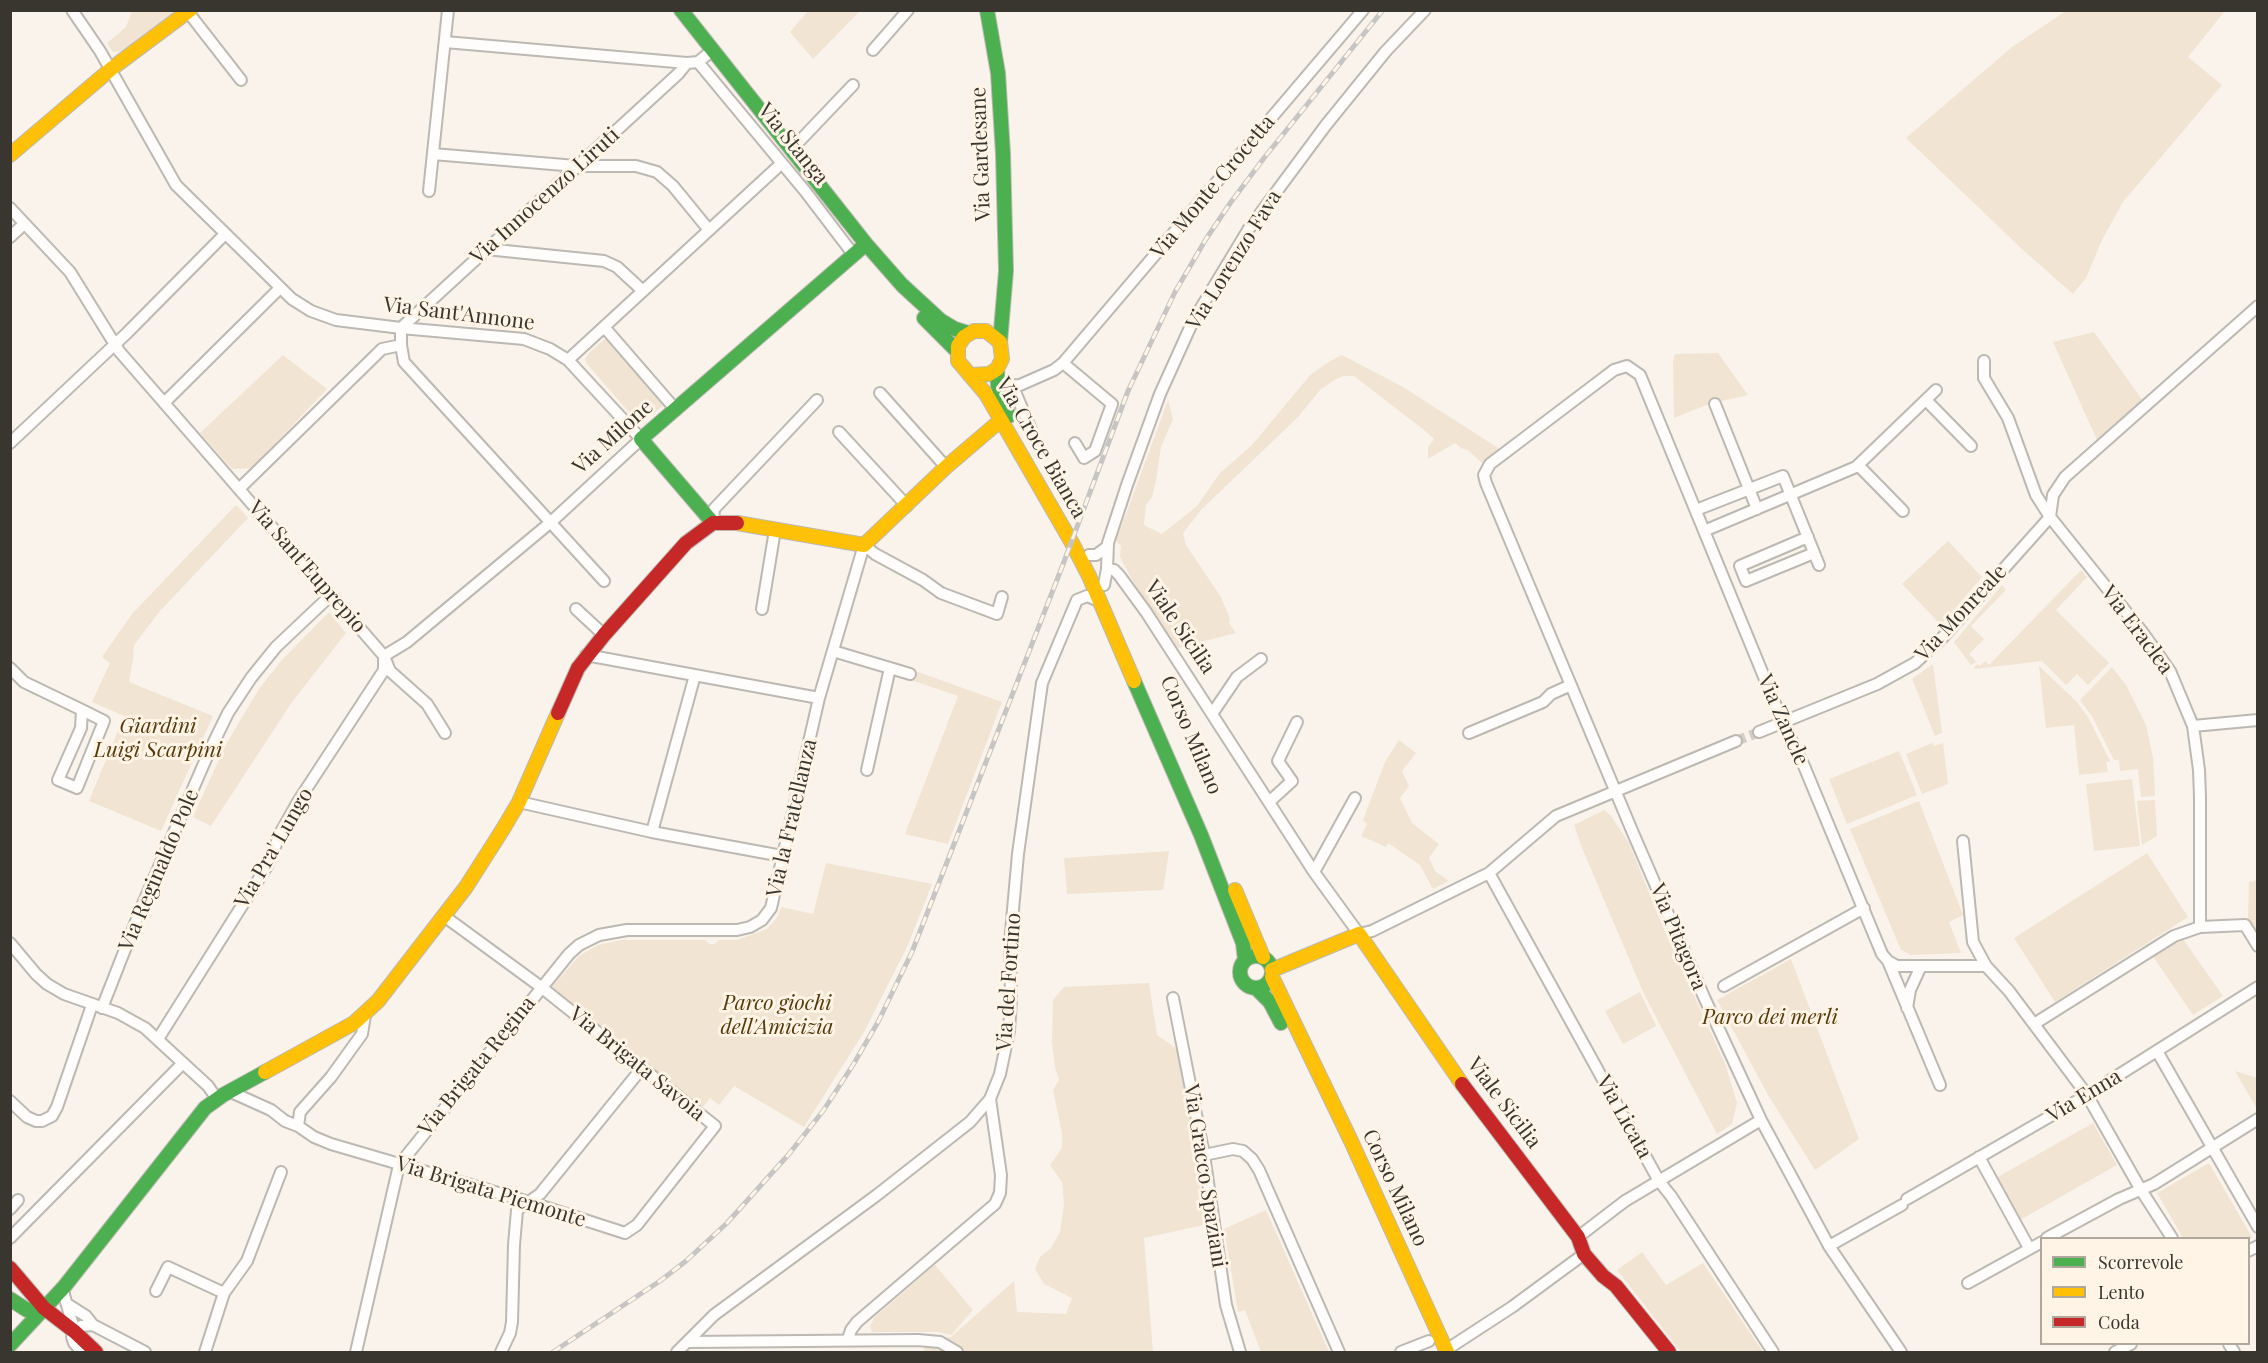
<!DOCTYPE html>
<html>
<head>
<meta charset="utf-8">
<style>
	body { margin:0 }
	#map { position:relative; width:2268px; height:1363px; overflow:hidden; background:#f9f3ec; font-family:"Playfair Display",serif }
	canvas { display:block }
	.frame { position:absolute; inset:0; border:12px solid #39352f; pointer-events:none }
	.legend { position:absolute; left:2040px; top:1237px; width:210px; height:108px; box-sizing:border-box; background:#fff4e6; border:2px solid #b0a89d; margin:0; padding:8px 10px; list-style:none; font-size:18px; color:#39352f }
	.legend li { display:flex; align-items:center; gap:12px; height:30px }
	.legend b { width:30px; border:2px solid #b0a89d }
</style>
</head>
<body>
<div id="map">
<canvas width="2268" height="1363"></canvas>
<div class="frame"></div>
<ul class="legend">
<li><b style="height:8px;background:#4caf50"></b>Scorrevole</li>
<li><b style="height:8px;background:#ffc107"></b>Lento</li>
<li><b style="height:8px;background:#c62828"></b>Coda</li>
</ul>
</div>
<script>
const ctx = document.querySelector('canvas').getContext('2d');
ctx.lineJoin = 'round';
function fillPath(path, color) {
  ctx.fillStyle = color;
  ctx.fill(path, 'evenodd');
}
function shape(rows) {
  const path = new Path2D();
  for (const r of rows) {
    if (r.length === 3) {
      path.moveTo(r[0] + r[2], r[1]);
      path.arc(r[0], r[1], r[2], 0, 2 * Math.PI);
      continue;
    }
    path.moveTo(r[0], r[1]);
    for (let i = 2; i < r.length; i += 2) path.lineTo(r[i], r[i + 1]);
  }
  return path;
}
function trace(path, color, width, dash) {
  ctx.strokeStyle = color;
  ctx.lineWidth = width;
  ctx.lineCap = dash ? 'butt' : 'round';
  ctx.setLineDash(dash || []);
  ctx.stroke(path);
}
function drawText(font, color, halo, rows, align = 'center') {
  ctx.font = font + ' "Playfair Display",serif';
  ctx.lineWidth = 6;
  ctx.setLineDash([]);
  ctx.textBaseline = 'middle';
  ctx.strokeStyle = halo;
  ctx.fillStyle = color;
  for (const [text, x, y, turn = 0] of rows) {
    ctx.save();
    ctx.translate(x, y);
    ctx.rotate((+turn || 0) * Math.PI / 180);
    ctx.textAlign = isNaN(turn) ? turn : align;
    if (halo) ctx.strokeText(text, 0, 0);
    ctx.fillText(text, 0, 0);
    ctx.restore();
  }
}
const green = shape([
	[132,11,178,11,122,51,113,52,107,43,126,27],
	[808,11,808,10,860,11,813,59,790,32],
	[2066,11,2225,11,2188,57,2222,85,2123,202,2102,240,2086,278,2073,294,2023,250,1906,138,2012,47],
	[2094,332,2143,401,2097,440,2053,342],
	[607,337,665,404,644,421,639,422,635,419,587,364,585,359,589,353],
	[1718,353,1748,395,1709,404,1674,418,1673,361,1675,354],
	[283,355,327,389,252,468,232,469,200,433],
	[1342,355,1403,387,1503,451,1485,466,1468,450,1461,448,1455,443,1428,459,1428,447,1434,439,1424,430,1354,376,1344,376,1336,379,1321,389,1298,417,1202,509,1183,533,1186,545,1221,597,1230,619,1229,623,1236,633,1173,649,1161,632,1164,628,1131,578,1120,557,1121,546,1116,541,1168,400,1173,419,1161,447,1156,481,1152,497,1146,505,1144,525,1162,534,1197,506,1220,473,1252,445,1311,374,1332,360],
	[236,505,248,518,160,611,134,645,133,659,129,682,213,716,161,831,89,801,124,716,92,702,110,663,102,657,132,614],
	[1948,541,1982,577,1941,625,1902,584],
	[2081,570,2087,577,2056,610,2109,663,2088,685,2077,674,2066,685,2042,661,1975,669,1974,667,1978,664,1980,666,1985,661,1989,665],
	[2002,585,2006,590,1971,626,1984,639,1969,654,1976,662,1971,665,1954,642],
	[329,612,346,633,292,702,211,826,193,817,225,746,259,689,281,661],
	[1933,664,1942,733,1935,736,1912,679],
	[2039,666,2076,701,2088,717,2110,761,2106,762,2108,772,2079,775,2074,725,2046,728],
	[2112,667,2126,685,2146,725,2153,758,2155,796,2141,797,2138,769,2120,771,2119,760,2114,760,2093,718,2080,700],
	[915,671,1002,702,948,844,905,834,958,696,911,680],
	[1399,740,1416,753,1402,771,1409,786,1400,798,1412,823,1439,844,1429,858,1435,871,1449,881,1433,889,1420,865,1388,843,1386,847,1361,836,1367,824,1363,820,1385,762],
	[1932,743,1934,746,1943,743,1948,784,1922,794,1906,754],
	[1899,751,1917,795,1847,824,1829,779],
	[2132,779,2140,846,2094,851,2086,784],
	[2155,800,2157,836,2142,845,2137,801],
	[1919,801,1963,915,1949,922,1961,953,1911,955,1901,950,1850,829],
	[1604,810,1611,816,1629,843,1662,925,1726,1066,1737,1103,1732,1124,1717,1134,1644,994,1582,848,1574,825],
	[1169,851,1163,890,1067,894,1064,858],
	[2147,853,2188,917,2055,1002,2014,938],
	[826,863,932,884,908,945,864,1032,804,1127,734,1086,719,1105,710,1098,703,1107,549,990,579,956,598,945,622,940,705,940,709,944,715,944,719,940,737,940,767,929,778,916,781,907,813,914],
	[2257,880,2258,880,2257,935,2248,918,2249,882],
	[2183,939,2223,996,2193,1015,2152,955],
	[1791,959,1859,1139,1815,1170,1768,1095,1717,1000],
	[1149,983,1157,1035,1177,1049,1197,1160,1204,1225,1144,1238,1153,1352,924,1352,924,1342,951,1337,1014,1281,1017,1312,1066,1314,1072,1298,1044,1284,1035,1269,1040,1257,1051,1248,1060,1232,1064,1204,1062,1182,1050,1165,1062,1148,1062,1133,1053,1090,1059,1080,1055,1067,1052,1043,1053,1000,1064,987],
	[1640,992,1656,1026,1623,1044,1605,1011],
	[2235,1071,2257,1078,2257,1109],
	[2093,1123,2117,1165,2020,1220,1996,1178],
	[2209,1163,2252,1237,2249,1239,2183,1238,2157,1193],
	[1266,1210,1329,1352,1261,1352,1245,1310,1238,1312,1224,1229],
	[1642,1252,1666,1285,1703,1263,1763,1352,1681,1352,1617,1270],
	[935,1265,973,1310,951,1335,938,1332,872,1332,870,1327,874,1318]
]);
const streetTunnel = shape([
	[1736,741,1759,732]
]);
const street = shape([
	[72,10,100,51,176,185,292,299,311,311,336,320,401,328,524,339,550,349,568,360,641,439,551,522,407,642,384,656],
	[188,12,241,80],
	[445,42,687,63,698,62,713,50],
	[873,50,908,10],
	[698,62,805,191,853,254],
	[791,150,853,85],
	[433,154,576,166,636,166,657,172,673,186,709,230],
	[429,191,448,10],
	[10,208,70,272,119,351,384,656,390,671,427,704,445,733],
	[10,237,24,224],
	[486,249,604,261,617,267,643,291],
	[401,328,679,73,687,63],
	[401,328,401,345,404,362,604,581],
	[605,328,676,410],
	[568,360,782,163],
	[1984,361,1984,378,2008,418,2036,495,2050,517,2143,633,2170,671,2193,726,2199,770,2200,797,2200,927],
	[1063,363,1112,404,1095,451,1084,458,1075,443],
	[998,386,1020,385,1054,370,1063,363,1363,10],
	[1013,387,1032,432],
	[880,393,946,467],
	[1926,400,1971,446],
	[164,403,280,288],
	[1715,404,1757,509],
	[839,432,907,506],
	[10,443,127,333,225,234],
	[1858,465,1903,511],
	[239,489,382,349,401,345],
	[1696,510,1783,476,1819,565],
	[2050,517,2053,495,2065,477,2258,306],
	[713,523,714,509,817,400],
	[1704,531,1856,467,1936,390],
	[1808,537,1740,566,1746,581,1814,553],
	[1089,555,1096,555,1107,547],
	[1107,569,1114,570,1119,575,1146,612,1314,872,1359,934,1372,931,1489,873,1556,816,1736,741],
	[1104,585,1107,569,1108,543,1127,485,1160,394,1193,321,1248,230,1326,125,1386,51,1425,10],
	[576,609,604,635],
	[762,609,775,530],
	[833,651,910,674],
	[586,655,819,698],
	[10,668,24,682,82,710,104,721,77,788,58,780,81,728,82,710],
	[1212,714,1237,677,1261,659],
	[2193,726,2258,720],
	[1759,732,1877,684,1915,663,1943,637,2050,517],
	[1469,733,1543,702,1551,694,1571,685],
	[867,770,890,668],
	[519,802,652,832,782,856],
	[1269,802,1292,781,1278,761,1297,722],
	[652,832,695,675],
	[1963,841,1973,942,1986,966],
	[1314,872,1355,798],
	[1489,873,1659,1181,1671,1196,1773,1352],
	[10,943,36,974,47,984,64,994,118,1013,145,1028,208,1086,217,1099],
	[1888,961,1897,966,1986,966,2009,991,2087,1095,2141,1190,2172,1238],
	[1724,986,1864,908],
	[1173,998,1204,1155,1226,1305,1240,1352],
	[102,1008,142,906,209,752,228,713,251,678,276,647,331,595],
	[1907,1008,1910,990,1921,966],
	[2034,1024,2174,936,2200,927,2245,925,2258,946],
	[158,1039,267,866,281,832,299,800,384,670,384,660],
	[2157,1051,2258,1227],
	[231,1092,271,1110,285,1121,298,1126,314,1137,331,1144,529,1202,625,1233,637,1225,715,1126,541,987,444,916],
	[10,1101,27,1117,36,1121,42,1121,52,1116,57,1107,92,1005],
	[298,1126,300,1112,331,1077,362,1034,365,1015],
	[1204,1155,1233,1149,1243,1151,1252,1159,1259,1170,1339,1352],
	[1979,1157,2029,1248],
	[1907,1199,2087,1095,2258,987],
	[10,1209,18,1200],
	[1578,1237,1625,1201,1761,1120],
	[10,1238,183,1063],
	[2047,1238,2119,1199,2154,1184,2258,1119],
	[1829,1246,1902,1205],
	[2248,1251,2258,1246],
	[1968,1283,2042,1242],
	[64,1287,64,1295,75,1332,72,1337,74,1343,82,1352],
	[156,1291,168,1267,224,1293],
	[67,1304,86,1316,93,1325],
	[75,1332,81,1326,93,1325,145,1352],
	[848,1339,851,1330,857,1322,995,1204,1000,1193,1001,1175,990,1099],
	[688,1342,918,1340,940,1342,957,1352],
	[2229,1344,2234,1352],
	[1446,1350,1512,1307,1584,1254],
	[205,1352,224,1293,247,1261,281,1172],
	[356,1352,399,1165,569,954,579,945,599,935,627,930,737,930,750,927,762,920,771,908,819,698,864,545,875,554,923,580,941,593,997,614,1002,597],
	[501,1352,510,1333,512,1322,514,1245,517,1210,540,1194,642,1068],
	[677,1352,714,1315,877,1195,970,1122,990,1099,1000,1074,1009,1031,1011,1000,1010,943,1018,854,1042,683,1077,600,1087,596,1099,601],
	[1401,1352,1429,1341],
	[1901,1352,1829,1246,1761,1120,1704,997,1633,833,1486,483,1484,475,1490,464,1614,370,1627,366,1640,375,1783,723,1804,766,1882,954,1888,961,1940,1085],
	[2115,1352,2131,1344]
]);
const fast = shape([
	[681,10,866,244,902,285,940,320,955,329,968,333],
	[987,10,998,73,1003,154,1006,271,1000,342],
	[924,318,957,351],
	[997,369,998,386,1009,416],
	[713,523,641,439,866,244],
	[1134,681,1201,835,1243,943,1245,960],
	[1256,972,16],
	[1256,988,1270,1002,1281,1023],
	[10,1299,27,1310,44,1308],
	[10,1345,64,1287,205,1108,223,1095,265,1072]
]);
const slow = shape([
	[10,155,111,69,190,10],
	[972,375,989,374,997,369,1002,359,1000,342,986,331,974,331,964,337,958,346,958,361,986,394,1072,543,1089,576,1134,681],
	[737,523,864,545,946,467,1001,420],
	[1235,890,1263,957],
	[1272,970,1359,934,1462,1084],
	[1272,977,1351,1141,1447,1352],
	[265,1072,354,1023,378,1001,466,887,503,829,519,802,558,713]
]);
const jam = shape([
	[558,713,578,668,604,635,686,543,713,523,737,523],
	[1462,1084,1578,1237,1584,1254,1603,1276,1616,1286,1669,1352],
	[10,1268,44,1308,75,1332,96,1352]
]);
const rail = shape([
	[553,1352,660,1281,686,1261,727,1223,789,1154,823,1111,853,1065,878,1022,912,952,1062,567,1128,391,1175,292,1206,239,1231,202,1264,158,1383,10]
]);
const streetNames = [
	["Via Stanga",793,144,51],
	["Via Gardesane",981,154,-92],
	["Via Monte Crocetta",1213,187,-50],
	["Via Innocenzo Liruti",545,196,-42],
	["Via Lorenzo Fava",1234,260,-58],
	["Via Sant'Annone",459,314,7],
	["Via Milone",613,437,-42],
	["Via Croce Bianca",1041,448,60],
	["Via Sant'Euprepio",307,567,49],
	["Via Monreale",1961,613,-47],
	["Viale Sicilia",1180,627,56],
	["Via Eraclea",2137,630,53],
	["Via Zancle",1783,720,66],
	["Corso Milano",1191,735,67],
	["Via la Fratellanza",792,818,-77],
	["Via Pra' Lungo",274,848,-60],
	["Via Reginaldo Pole",159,870,-67],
	["Via Pitagora",1678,937,67],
	["Via del Fortino",1009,982,-86],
	["Via Brigata Savoia",637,1064,39],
	["Via Brigata Regina",477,1066,-51],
	["Via Enna",2084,1096,-31],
	["Viale Sicilia",1504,1103,53],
	["Via Licata",1624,1117,61],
	["Via Gracco Spaziani",1205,1176,81],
	["Corso Milano",1395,1188,65],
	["Via Brigata Piemonte",491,1192,17]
];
const parkNames = [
	["Giardini",158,726],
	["Luigi Scarpini",158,750],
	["Parco giochi",777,1003],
	["dell'Amicizia",777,1027],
	["Parco dei merli",1770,1017]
];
fillPath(green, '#f2e4d2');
trace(streetTunnel, '#d3cdc6', 10, [10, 5]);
trace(street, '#bcb8b2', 14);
trace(fast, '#bcb8b2', 16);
trace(slow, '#bcb8b2', 16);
trace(jam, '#bcb8b2', 16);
trace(street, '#fefdfc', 10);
trace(fast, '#4caf50', 14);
trace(slow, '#ffc107', 14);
trace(jam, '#c62828', 14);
trace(rail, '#c6c5c3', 5);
trace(rail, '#fff4e6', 3, [9]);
drawText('21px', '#39352f', '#fff4e6', streetNames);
drawText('italic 21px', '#553a0a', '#fff4e6', parkNames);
</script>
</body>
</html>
